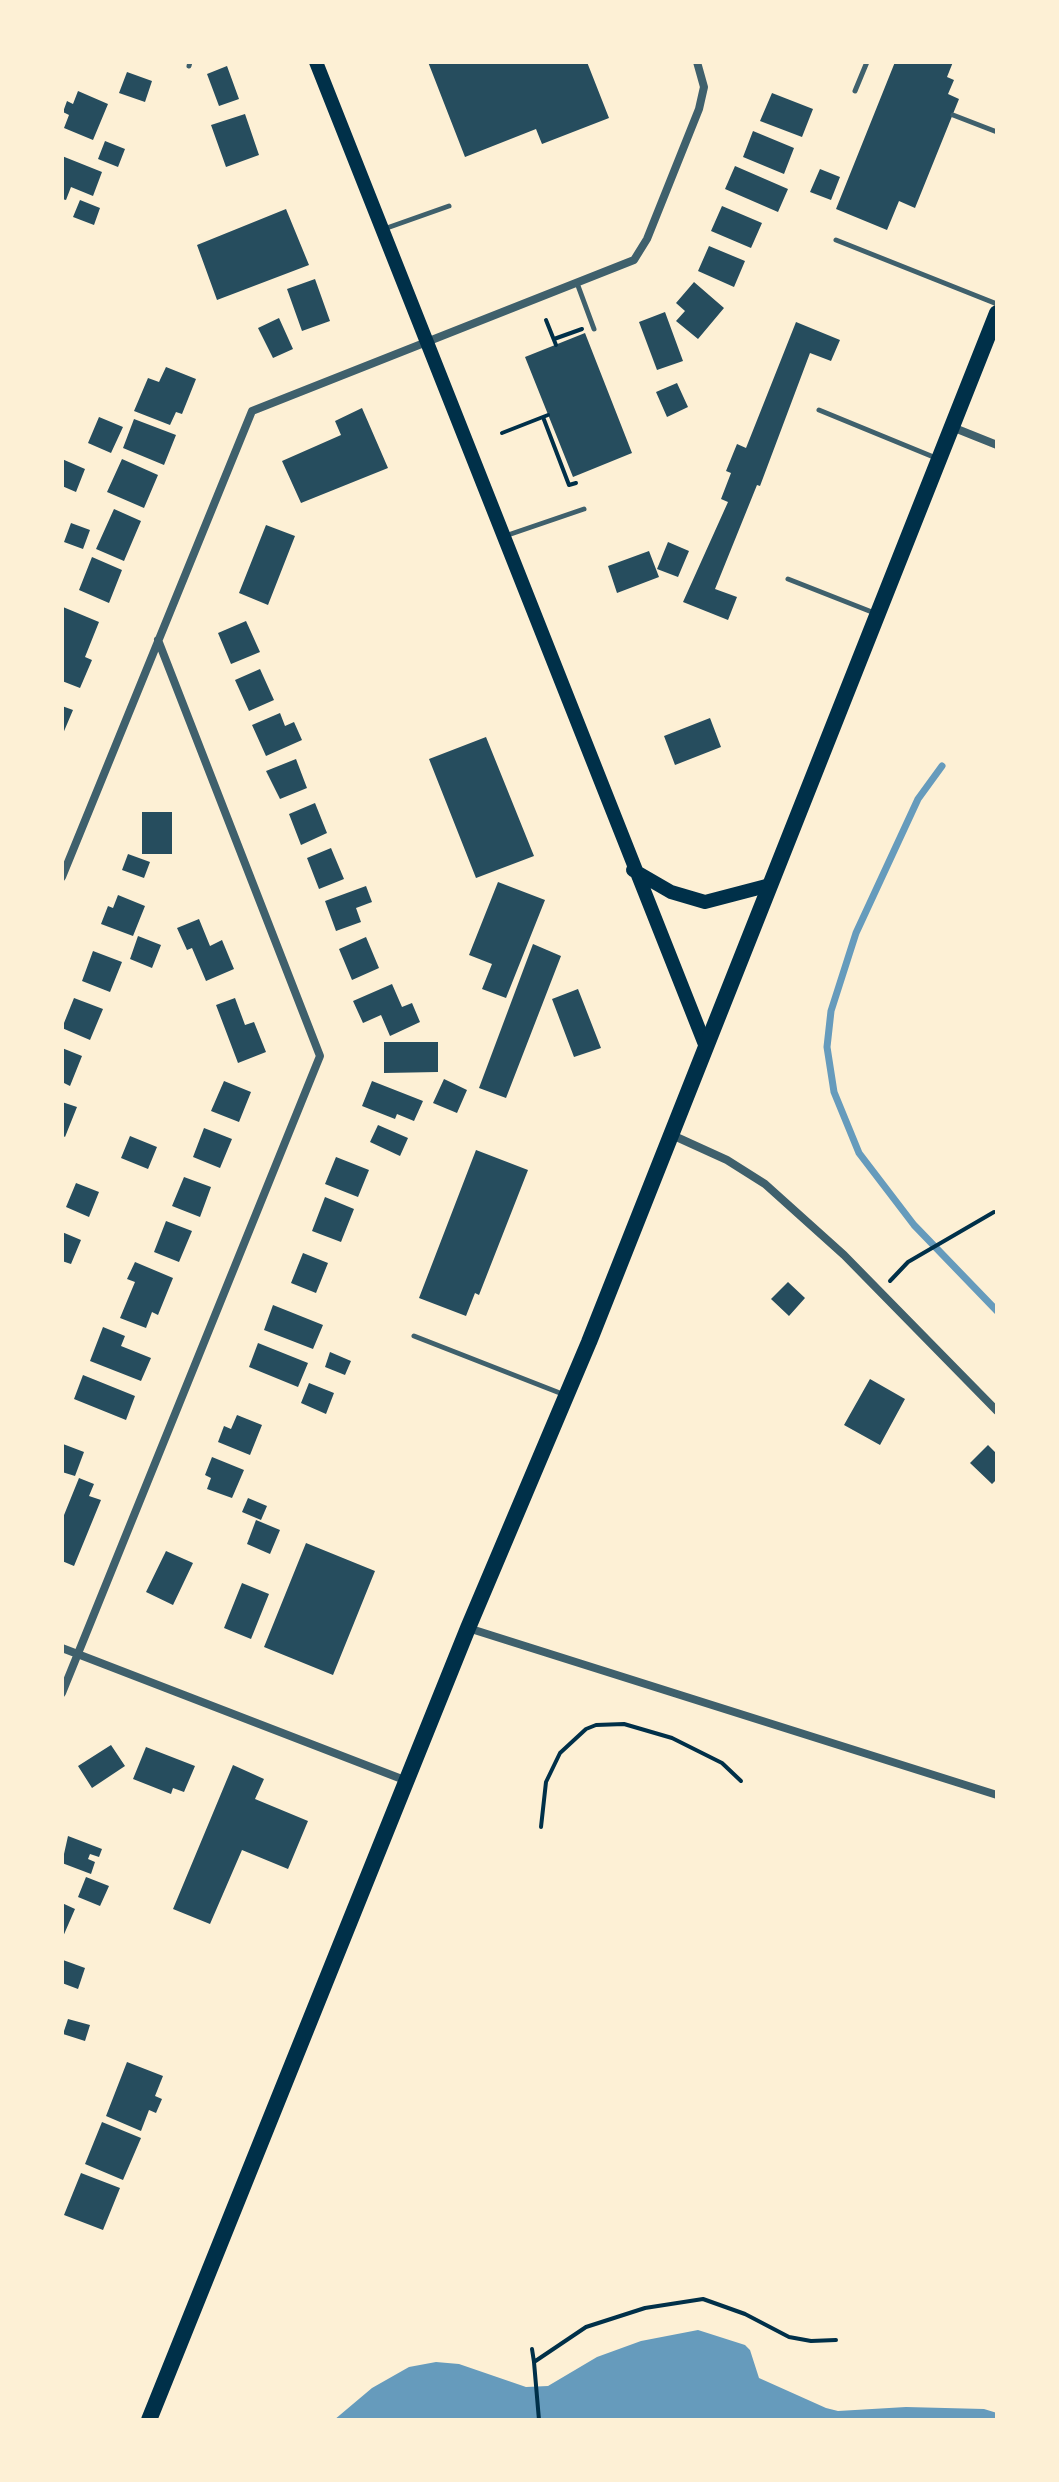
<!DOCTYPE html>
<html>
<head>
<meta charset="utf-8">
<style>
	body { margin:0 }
	#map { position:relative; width:1059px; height:2482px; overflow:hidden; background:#fdf0d5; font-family:Commissioner,sans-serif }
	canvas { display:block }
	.frame { position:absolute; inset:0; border:64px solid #fdf0d5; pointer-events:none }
</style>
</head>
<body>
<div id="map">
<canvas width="1059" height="2482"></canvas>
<div class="frame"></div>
</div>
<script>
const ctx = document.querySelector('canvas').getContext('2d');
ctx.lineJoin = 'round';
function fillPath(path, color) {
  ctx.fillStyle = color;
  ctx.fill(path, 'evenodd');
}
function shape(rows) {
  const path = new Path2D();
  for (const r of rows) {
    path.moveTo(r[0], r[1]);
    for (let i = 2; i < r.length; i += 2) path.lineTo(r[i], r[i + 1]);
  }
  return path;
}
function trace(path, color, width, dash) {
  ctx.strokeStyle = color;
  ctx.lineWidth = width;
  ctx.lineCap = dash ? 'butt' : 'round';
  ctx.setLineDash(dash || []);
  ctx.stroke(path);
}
const water = shape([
	[698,2330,745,2345,750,2350,759,2378,826,2408,838,2411,906,2407,984,2409,997,2413,997,2420,334,2420,372,2388,409,2367,436,2362,459,2364,526,2387,548,2386,597,2357,641,2341]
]);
const stream = shape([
	[942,766,918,799,856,933,831,1011,827,1047,834,1092,859,1153,914,1225,997,1311]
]);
const building = shape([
	[428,62,587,62,609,118,542,144,536,129,465,157],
	[895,62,953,62,947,77,954,80,948,94,959,99,915,208,899,201,887,230,836,209],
	[227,66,239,99,219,106,207,74],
	[127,72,152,81,145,102,119,93],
	[78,91,108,104,93,140,64,128,69,115,63,112,67,101,73,104],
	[772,93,813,109,802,137,760,121],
	[245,114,259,155,226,167,211,125],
	[753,131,794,148,784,174,743,157],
	[105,141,125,149,118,167,98,159],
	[62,156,102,172,93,196,71,187,66,200,62,199],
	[735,166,788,189,778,212,725,189],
	[820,169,840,177,831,200,810,192],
	[80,200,100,208,94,225,73,217],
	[722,206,762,223,751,248,711,231],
	[286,209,309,265,217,300,197,245],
	[709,246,745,261,734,287,698,271],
	[315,279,330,321,302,331,287,289],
	[694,282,724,308,698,339,676,321,685,311,676,303],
	[665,312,683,361,657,370,639,322],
	[279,318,293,349,273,358,258,328],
	[796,322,840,340,831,361,810,353,760,486,757,485,715,589,737,597,728,620,683,602,728,502,721,499,731,473,726,471,737,444,746,448],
	[585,333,632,453,573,477,525,357],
	[166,367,196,379,182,414,176,412,170,425,134,411,148,378,159,382],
	[677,383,688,407,667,417,656,392],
	[362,408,388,468,301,503,282,461,341,435,335,421],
	[99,417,123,427,111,453,88,443],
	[134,419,176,435,164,465,123,448],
	[62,459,85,469,76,492,62,486],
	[122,459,158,475,144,508,107,492],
	[114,509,141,521,124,561,96,549],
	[71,523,90,530,83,549,64,542],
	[266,525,295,536,268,605,239,593],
	[668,542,689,551,678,577,657,569],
	[649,551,659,577,617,593,608,566],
	[92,557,122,570,109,603,79,590],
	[63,607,99,622,85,657,92,660,80,688,62,681],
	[246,621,260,652,231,664,218,633],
	[260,669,274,700,249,711,235,680],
	[62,706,73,710,62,736],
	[280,713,285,726,294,722,302,740,266,756,252,725],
	[710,718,721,747,675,765,664,736],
	[486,737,534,856,476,878,429,759],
	[296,759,307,788,280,799,266,771],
	[315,803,327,833,301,845,289,814],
	[142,812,172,812,172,854,142,854],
	[331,848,344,879,319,889,307,858],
	[128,854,150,862,144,878,122,870],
	[498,882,545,900,506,998,482,989,492,964,469,955],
	[366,886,372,902,356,908,361,922,336,931,325,901],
	[118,895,145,906,133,936,101,924,108,906,113,908],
	[199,919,210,946,222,940,234,969,206,981,192,948,187,950,177,928],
	[138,936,161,945,152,968,130,959],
	[366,937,379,968,352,980,339,949],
	[533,944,561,956,506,1098,479,1088],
	[93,951,122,962,110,992,82,981],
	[392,984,402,1007,412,1003,420,1022,390,1036,381,1015,363,1023,353,1001],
	[578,989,601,1048,574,1057,552,999],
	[74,998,103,1009,90,1040,62,1028],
	[235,998,245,1025,254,1022,266,1052,238,1063,216,1005],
	[384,1042,438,1042,438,1072,384,1073],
	[62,1048,82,1056,70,1086,62,1082],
	[444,1079,467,1090,457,1113,433,1103],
	[224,1081,251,1092,239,1122,211,1111],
	[372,1081,423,1101,414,1121,397,1114,395,1119,362,1106],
	[62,1102,77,1107,65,1137,62,1135],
	[378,1125,408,1138,400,1156,370,1142],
	[204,1128,232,1139,220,1168,193,1157],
	[130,1136,157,1147,148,1169,121,1158],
	[476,1150,528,1170,479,1295,475,1293,466,1316,419,1298],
	[336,1157,369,1170,358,1197,325,1184],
	[184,1177,211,1187,200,1217,172,1206],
	[76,1183,99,1192,89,1217,66,1207],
	[325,1197,354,1209,341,1242,312,1231],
	[166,1221,192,1231,179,1262,154,1252],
	[62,1232,81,1240,71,1264,62,1261],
	[303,1253,328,1263,316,1293,291,1283],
	[135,1262,173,1278,158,1315,152,1312,146,1328,120,1318,135,1282,127,1279],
	[788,1282,805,1298,789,1316,771,1299],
	[273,1305,323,1325,313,1349,264,1330],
	[103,1327,125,1336,121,1346,151,1358,141,1381,90,1361],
	[258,1343,308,1363,298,1387,249,1367],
	[330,1352,351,1361,345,1375,325,1367],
	[83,1375,135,1396,126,1420,74,1399],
	[870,1379,905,1399,880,1445,844,1425],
	[309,1383,334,1393,326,1414,301,1403],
	[237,1415,262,1425,250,1455,218,1442,224,1426,231,1429],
	[63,1444,84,1452,75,1476,62,1472],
	[988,1445,997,1454,997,1479,992,1484,970,1463],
	[212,1457,244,1470,232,1498,207,1489,211,1478,205,1475],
	[79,1478,94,1484,89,1496,101,1500,74,1566,62,1561,62,1520],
	[248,1498,267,1506,261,1520,242,1512],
	[256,1520,280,1530,270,1554,247,1544],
	[306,1543,375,1571,333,1675,264,1647],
	[166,1551,193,1563,173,1605,146,1592],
	[242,1583,269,1594,251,1639,224,1628],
	[111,1745,125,1766,92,1788,78,1766],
	[146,1747,195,1766,184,1792,173,1788,171,1794,133,1779],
	[233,1765,264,1779,255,1799,308,1821,288,1869,242,1850,210,1924,173,1909],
	[68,1836,102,1849,99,1857,90,1854,88,1859,95,1862,91,1874,62,1863],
	[86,1877,109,1886,100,1906,78,1897],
	[62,1903,75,1909,62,1939],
	[63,1960,85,1968,78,1989,62,1983],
	[68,2019,90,2025,85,2041,63,2034],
	[127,2062,163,2076,155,2096,162,2099,156,2113,149,2110,141,2131,106,2116],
	[102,2122,141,2138,123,2180,85,2164],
	[81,2173,120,2188,103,2230,64,2215]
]);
const path = shape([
	[546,320,556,345],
	[554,339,582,329],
	[543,417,569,485,576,483],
	[502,433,548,415],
	[890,1281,908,1262,994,1212],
	[541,1827,546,1782,560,1753,586,1729,596,1725,624,1724,672,1738,722,1763,741,1781],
	[532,2349,534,2362],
	[539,2420,534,2362,586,2327,645,2308,703,2299,745,2314,789,2337,811,2341,836,2340]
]);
const service = shape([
	[189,66,190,62],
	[855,91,867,62],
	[953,115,997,132],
	[384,229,449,206],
	[836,240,997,304],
	[577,283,594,329],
	[819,410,936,458],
	[505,536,584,509],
	[788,579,877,614],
	[414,1336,565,1395]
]);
const minor = shape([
	[952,427,997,445],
	[62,877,252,411,634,260,647,239,699,109,704,87,697,62],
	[672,1135,727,1160,765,1184,844,1255,997,1411],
	[468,1628,997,1795],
	[62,1648,407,1781],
	[62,1693,320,1056,158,640]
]);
const secondary = shape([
	[316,62,706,1047],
	[633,870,671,892,705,902,770,885]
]);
const primary = shape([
	[149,2420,468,1628,589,1342,997,313]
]);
fillPath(water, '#669bbc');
trace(stream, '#669bbc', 7);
fillPath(building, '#264d5e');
trace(path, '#003049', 4);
trace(service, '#3f606c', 5);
trace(minor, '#3f606c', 8);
trace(secondary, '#003049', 14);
trace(primary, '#003049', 16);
</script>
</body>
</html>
